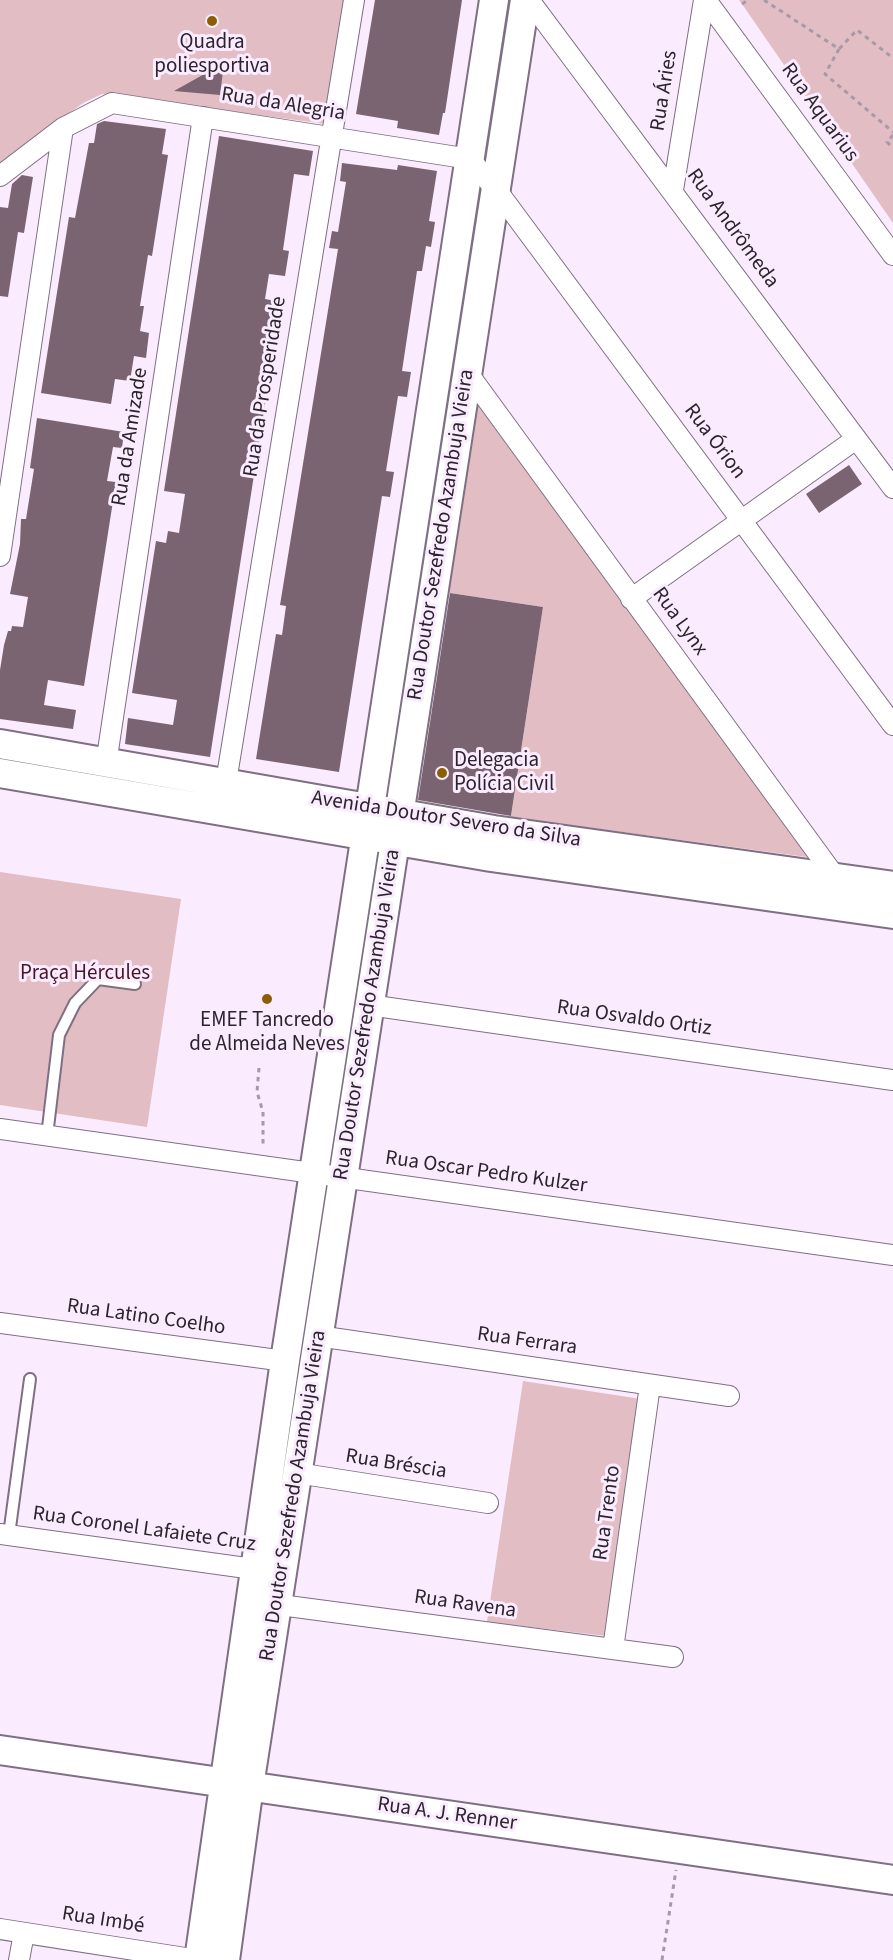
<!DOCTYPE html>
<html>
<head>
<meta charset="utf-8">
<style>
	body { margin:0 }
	canvas { display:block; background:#faebfe }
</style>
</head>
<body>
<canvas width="893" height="1960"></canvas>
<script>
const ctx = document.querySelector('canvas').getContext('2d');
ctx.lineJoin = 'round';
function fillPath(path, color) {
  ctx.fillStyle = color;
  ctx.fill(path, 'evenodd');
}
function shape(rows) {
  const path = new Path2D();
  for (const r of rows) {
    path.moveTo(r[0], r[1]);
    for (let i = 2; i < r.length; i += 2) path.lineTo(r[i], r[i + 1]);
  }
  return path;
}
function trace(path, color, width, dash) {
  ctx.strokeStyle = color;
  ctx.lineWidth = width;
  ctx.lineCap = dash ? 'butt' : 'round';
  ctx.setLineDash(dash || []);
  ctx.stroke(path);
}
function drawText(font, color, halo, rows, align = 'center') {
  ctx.font = font + ' "Source Sans 3",sans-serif';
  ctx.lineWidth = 6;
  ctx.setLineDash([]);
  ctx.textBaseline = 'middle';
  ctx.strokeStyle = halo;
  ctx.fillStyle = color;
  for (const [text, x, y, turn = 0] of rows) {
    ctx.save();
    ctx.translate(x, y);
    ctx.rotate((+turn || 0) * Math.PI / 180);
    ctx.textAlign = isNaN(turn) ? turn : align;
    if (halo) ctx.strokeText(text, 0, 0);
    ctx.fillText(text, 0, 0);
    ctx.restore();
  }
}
const green = shape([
	[0,0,344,0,326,124,102,94,83,103,0,163],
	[739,0,893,0,893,223,742,4],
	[473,392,814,858,511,817,543,607,444,592],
	[0,872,181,899,147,1127,0,1105],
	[523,1381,641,1399,606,1636,487,1622]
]);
const building = shape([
	[375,0,462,0,445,113,443,113,439,135,397,128,398,121,356,114],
	[224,63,220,95,174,91],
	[104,121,166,129,162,154,168,155,152,256,148,255,140,306,144,306,140,331,149,333,146,358,134,356,130,381,115,379,111,404,41,393,69,217,75,218,89,143,94,143,97,124],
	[219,136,313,151,309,176,294,174,283,250,289,251,285,276,269,274,265,299,281,302,210,757,125,744,128,718,173,725,177,700,132,693,156,541,166,543,168,531,179,533,185,494,164,491],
	[342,163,397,170,398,165,437,171,429,221,435,222,431,247,426,246,422,271,417,271,402,371,411,372,407,397,398,396,386,471,394,472,390,497,382,496,339,772,256,759,276,634,282,635,286,606,280,605,338,249,329,248,332,231,338,232,346,182,340,181],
	[22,175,33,177,24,233,18,232,8,297,0,296,0,207,8,208,12,184],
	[37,418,124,432,122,448,113,447,107,481,116,482,84,686,48,680,44,705,76,710,73,729,0,719,0,670,4,645,8,631,11,631,12,626,23,627,28,597,10,594,20,544,21,519,26,519,34,469,30,468],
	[849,465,862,484,819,513,806,494],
	[450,593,543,607,511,816,418,800]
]);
const path = shape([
	[764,0,839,49,857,30,893,58],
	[742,4,748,0],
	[839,49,825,74,893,132],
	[893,135,887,142,893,148],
	[259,1068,257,1092,263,1112,263,1147],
	[662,1960,676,1870]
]);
const lane = shape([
	[47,1136,59,1035,75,1003,98,979,135,984],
	[9,1535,30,1379]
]);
const street = shape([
	[529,0,893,488],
	[706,0,893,255],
	[0,176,63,128,112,103,470,159,501,196,893,725],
	[673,190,704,0],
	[467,372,836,878,835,885],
	[0,556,63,128],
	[631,599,856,439],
	[106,764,203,117],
	[226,782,354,0],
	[369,1005,893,1080],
	[0,1129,893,1255],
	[0,1323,285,1361],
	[318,1336,729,1396],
	[297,1473,488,1503],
	[0,1534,268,1571],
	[265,1603,673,1657],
	[613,1649,650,1385],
	[0,1929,198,1960],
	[19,1960,24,1933]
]);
const secondary = shape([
	[0,744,494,830,893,886],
	[0,773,491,857,893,914],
	[0,1750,893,1880],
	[199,1960,285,1361,494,0],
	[225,1960,249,1786,525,0]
]);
const markers = [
	[212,21,6,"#8b5f01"],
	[442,773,6,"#8b5f01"],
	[267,999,6,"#8b5f01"]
];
const poiNames = [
	["Quadra",212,43],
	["poliesportiva",212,67],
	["Delegacia",454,761,"left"],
	["Polícia Civil",454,785,"left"],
	["EMEF Tancredo",267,1021],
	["de Almeida Neves",267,1045]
];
const streetNames = [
	["Rua Áries",665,91,-81],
	["Rua da Alegria",283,105,9],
	["Rua Aquarius",819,113,54],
	["Rua Andrômeda",732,229,54],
	["Rua da Prosperidade",266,387,-81],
	["Rua da Amizade",131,437,-81],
	["Rua Órion",714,442,53],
	["Rua Doutor Sezefredo Azambuja Vieira",442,535,-81],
	["Rua Lynx",679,622,54],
	["Avenida Doutor Severo da Silva",446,820,9],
	["Rua Doutor Sezefredo Azambuja Vieira",368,1015,-81],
	["Rua Osvaldo Ortiz",634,1019,8],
	["Rua Oscar Pedro Kulzer",486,1173,8],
	["Rua Latino Coelho",146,1318,8],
	["Rua Ferrara",527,1342,8],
	["Rua Bréscia",396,1465,9],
	["Rua Doutor Sezefredo Azambuja Vieira",294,1496,-81],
	["Rua Trento",608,1513,-82],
	["Rua Coronel Lafaiete Cruz",144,1530,8],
	["Rua Ravena",465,1605,8],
	["Rua A. J. Renner",447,1815,8],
	["Rua Imbé",103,1921,9]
];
const parkNames = [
	["Praça Hércules",85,974]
];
fillPath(green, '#e3bdc4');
fillPath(building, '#7b6472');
trace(lane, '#7f6f84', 14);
trace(street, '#7f6f84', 22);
trace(secondary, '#7f6f84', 32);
trace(path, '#a69aa9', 3, [4.5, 4.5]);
trace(lane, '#fff', 10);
trace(street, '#fff', 20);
trace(secondary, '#fff', 28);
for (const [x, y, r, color] of markers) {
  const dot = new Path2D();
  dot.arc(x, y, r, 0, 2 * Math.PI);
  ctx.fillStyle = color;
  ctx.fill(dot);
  trace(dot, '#faebfe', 2);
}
drawText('21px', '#2b242d', '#faebfe', poiNames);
drawText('21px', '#2b242d', '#faebfe', streetNames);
drawText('21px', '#481624', '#faebfe', parkNames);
</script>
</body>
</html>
